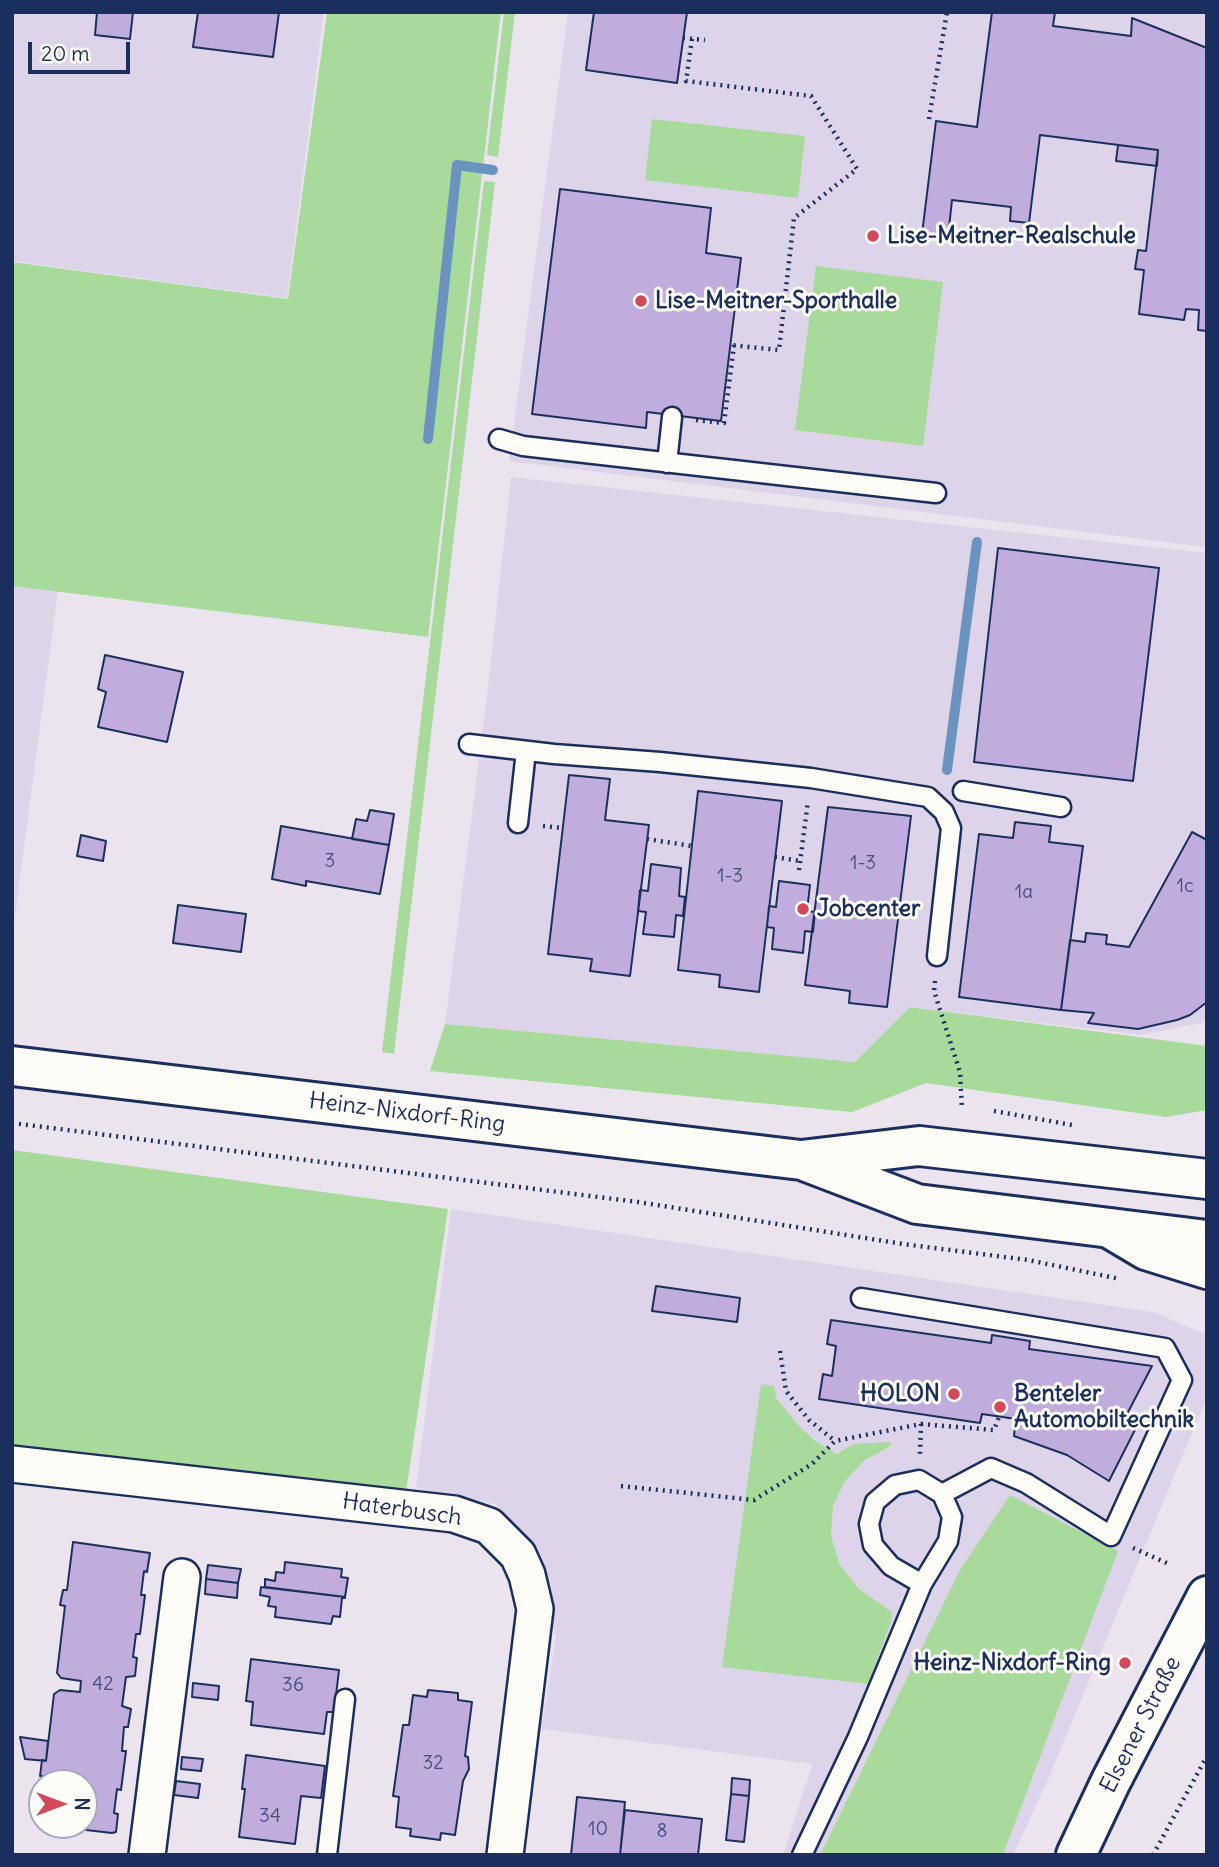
<!DOCTYPE html>
<html>
<head>
<meta charset="utf-8">
<style>
	body { margin:0 }
	#map { position:relative; width:1219px; height:1867px; overflow:hidden; background:#ebe4ef; font-family:Delius,sans-serif }
	canvas { display:block }
	.frame { position:absolute; inset:0; border:14px solid #1b2f5e; pointer-events:none }
	.north { position:absolute; left:28px; top:1769px; width:70px; height:70px; box-sizing:border-box; background:#fdfcf7; border:2px solid #a3aaba; border-radius:50%; rotate:90deg; font-size:19px; font-weight:700; line-height:28px; text-align:center; color:#1b2f5e }
	.north::after { content:''; display:block; margin:auto; width:24px; height:32px; background:#d1495b; clip-path:polygon(50% 0,100% 100%,50% 72%,0 100%) }
	.scale { position:absolute; left:28px; top:42px; width:102px; height:32px; box-sizing:border-box; border:4px solid #1b2f5e; border-top:0; padding-left:9px; font-size:21px; line-height:24px; white-space:nowrap; color:#1b2f5e; -webkit-text-stroke:5px #fdfcf7; paint-order:stroke }
</style>
</head>
<body>
<div id="map">
<canvas width="1219" height="1867"></canvas>
<div class="frame"></div>
<div class="north">N</div>
<div class="scale">20 m</div>
</div>
<script>
const ctx = document.querySelector('canvas').getContext('2d');
ctx.lineJoin = 'round';
function fillPath(path, color) {
  ctx.fillStyle = color;
  ctx.fill(path, 'evenodd');
}
function shape(rows) {
  const path = new Path2D();
  for (const r of rows) {
    path.moveTo(r[0], r[1]);
    for (let i = 2; i < r.length; i += 2) path.lineTo(r[i], r[i + 1]);
  }
  return path;
}
function trace(path, color, width, dash) {
  ctx.strokeStyle = color;
  ctx.lineWidth = width;
  ctx.lineCap = dash ? 'butt' : 'round';
  ctx.setLineDash(dash || []);
  ctx.stroke(path);
}
function drawText(font, color, halo, rows, align = 'center') {
  ctx.font = font + ' Delius,sans-serif';
  ctx.lineWidth = 6;
  ctx.setLineDash([]);
  ctx.textBaseline = 'middle';
  ctx.strokeStyle = halo;
  ctx.fillStyle = color;
  for (const [text, x, y, turn = 0] of rows) {
    ctx.save();
    ctx.translate(x, y);
    ctx.rotate((+turn || 0) * Math.PI / 180);
    ctx.textAlign = isNaN(turn) ? turn : align;
    if (halo) ctx.strokeText(text, 0, 0);
    ctx.fillText(text, 0, 0);
    ctx.restore();
  }
}
const built = shape([
	[12,12,324,12,287,298,12,261],
	[568,12,1207,12,1207,547,509,461],
	[511,477,1207,553,1207,1019,1201,1023,1141,1035,910,1007,855,1062,445,1024,486,705],
	[12,586,58,591,12,938],
	[451,1209,1153,1312,1207,1335,1207,1397,1046,1784,1013,1855,1003,1855,1117,1551,960,1571,820,1855,783,1855,812,1764,541,1729,556,1637,534,1547,495,1504,416,1488],
	[776,1398,801,1428,817,1442,837,1454,853,1444,891,1446,865,1460,845,1481,833,1506,831,1536,840,1565,858,1588,892,1612,723,1667]
]);
const green = shape([
	[327,12,501,12,428,637,12,586,12,262,288,299],
	[504,12,515,12,498,157,487,155],
	[652,119,805,136,798,198,645,180],
	[484,181,495,182,394,1054,382,1052],
	[816,266,943,282,923,446,795,430],
	[910,1007,1207,1046,1207,1110,1166,1117,926,1083,852,1112,430,1071,445,1024,855,1062],
	[12,1150,448,1209,405,1498,12,1451],
	[761,1384,774,1386,776,1398,801,1428,817,1442,837,1454,853,1444,890,1442,891,1446,865,1460,845,1481,833,1506,831,1536,840,1565,858,1588,892,1612,891,1622,868,1684,722,1667],
	[1010,1495,1118,1551,1003,1855,820,1855,960,1570]
]);
const stream = shape([
	[428,439,457,165,493,170],
	[947,770,977,542]
]);
const building = shape([
	[97,12,133,12,130,39,95,35,97,12],
	[198,12,279,12,273,57,193,47,198,12],
	[594,12,687,12,677,83,586,70,594,12],
	[992,12,1055,12,1053,26,1131,36,1132,18,1207,48,1207,331,1198,330,1199,310,1186,309,1184,320,1139,314,1144,270,1135,269,1138,250,1146,251,1158,150,1040,135,1029,223,1010,221,1011,207,952,200,948,237,922,234,936,121,977,127,992,12],
	[1118,145,1158,150,1157,166,1116,161,1118,145],
	[560,189,711,208,706,253,741,258,721,421,647,412,646,428,532,414,560,189],
	[998,548,1159,568,1133,781,974,762,998,548],
	[105,655,183,672,167,742,98,727,106,692,98,689,105,655],
	[569,775,610,779,605,820,649,825,630,976,590,971,592,959,548,954,569,775],
	[698,791,782,801,759,992,719,987,720,975,678,970,698,791],
	[828,807,911,816,887,1007,849,1003,850,991,805,985,828,807],
	[370,810,394,814,389,845,352,839,356,819,367,821,370,810],
	[1015,822,1051,826,1049,842,1083,846,1061,1010,959,997,979,834,1013,838,1015,822],
	[281,826,389,845,380,894,306,881,306,886,272,879,281,826],
	[1192,832,1207,840,1207,1002,1190,1015,1177,1020,1138,1029,1088,1023,1094,1013,1061,1010,1070,940,1085,942,1086,933,1107,935,1106,944,1129,947,1192,832],
	[81,835,106,841,103,861,77,856,81,835],
	[651,864,681,868,679,896,685,897,683,916,676,915,674,937,643,934,646,912,638,911,640,890,648,891,651,864],
	[779,881,810,885,807,911,815,912,813,932,805,931,803,953,772,949,774,928,767,927,769,906,776,907,779,881],
	[178,905,246,914,241,952,173,943,178,905],
	[656,1286,740,1298,737,1322,652,1311,656,1286],
	[831,1320,991,1343,992,1335,1030,1341,1029,1349,1152,1366,1126,1416,1141,1418,1109,1481,1067,1455,1014,1436,1016,1419,982,1414,980,1423,819,1399,823,1374,832,1376,836,1346,827,1344,831,1320],
	[73,1542,150,1553,147,1572,144,1571,141,1595,145,1595,140,1634,136,1634,133,1657,137,1658,135,1676,126,1677,122,1706,131,1709,128,1727,124,1727,122,1751,126,1751,121,1790,117,1789,114,1813,118,1814,116,1832,112,1833,43,1825,84,1825,84,1783,43,1783,44,1776,40,1776,42,1760,46,1761,54,1694,60,1690,80,1692,81,1681,61,1678,57,1673,65,1606,60,1605,63,1590,67,1590,73,1542],
	[285,1562,342,1569,341,1577,348,1578,345,1597,265,1587,265,1579,275,1581,276,1572,284,1573,285,1562],
	[208,1565,241,1569,238,1583,206,1579,208,1565],
	[206,1579,238,1583,237,1598,205,1594,206,1579],
	[261,1587,345,1597,345,1598,342,1598,340,1617,333,1616,331,1624,275,1617,276,1607,268,1606,270,1597,260,1595,261,1587],
	[251,1659,339,1670,334,1712,327,1712,324,1734,251,1725,253,1702,246,1701,251,1659],
	[193,1683,219,1686,218,1700,192,1697,193,1683],
	[428,1690,458,1693,458,1700,472,1702,465,1756,468,1757,469,1769,463,1781,455,1835,441,1833,440,1840,410,1836,411,1829,396,1827,399,1797,393,1796,403,1725,409,1725,413,1695,427,1697,428,1690],
	[20,1737,48,1741,46,1761,25,1759,20,1737],
	[246,1755,325,1766,321,1798,301,1796,295,1844,239,1837,245,1789,242,1789,246,1755],
	[182,1757,203,1759,201,1771,181,1769,182,1757],
	[732,1778,750,1780,749,1796,731,1794,732,1778],
	[176,1781,200,1784,198,1798,174,1795,176,1781],
	[42,1794,42,1825,38,1824,42,1794],
	[731,1794,749,1796,744,1842,726,1840,731,1794],
	[577,1797,625,1802,620,1855,571,1855,577,1797],
	[625,1810,702,1819,698,1855,620,1855,625,1810]
]);
const path = shape([
	[683,38,705,40],
	[692,39,686,81,811,96,857,169,794,218,779,350,731,345],
	[929,119,947,12],
	[696,420,724,423,734,345],
	[543,826,563,828],
	[647,839,692,846],
	[775,857,800,861],
	[799,870,808,801],
	[935,981,934,991,960,1072,962,1109],
	[994,1111,1072,1125],
	[12,1123,638,1202,903,1244,1028,1260,1120,1279],
	[780,1351,786,1391,809,1420,835,1441],
	[921,1424,994,1430,999,1417],
	[621,1486,754,1500,812,1464,835,1441,921,1424,920,1454],
	[1133,1548,1169,1564],
	[1153,1855,1207,1756]
]);
const service = shape([
	[499,439,523,446,936,493],
	[667,463,672,417],
	[469,744,554,754,660,762,811,778,928,797,944,812,951,828,937,956],
	[963,791,1061,807],
	[518,823,526,751],
	[861,1298,1165,1348,1182,1380,1111,1536,1026,1483,991,1468,942,1494],
	[327,1855,345,1699],
	[802,1855,858,1737,922,1584,948,1541,952,1517,942,1494,919,1480,895,1485,875,1502,869,1524,873,1545,891,1566,922,1584]
]);
const minor = shape([
	[12,1464,454,1514,489,1526,518,1555,527,1575,535,1609,505,1855],
	[147,1855,182,1577]
]);
const tertiary = shape([
	[1109,1228,1146,1250,1207,1269],
	[1076,1855,1111,1781,1207,1596]
]);
const secondary = shape([
	[12,1066,801,1160,919,1146,1207,1179],
	[807,1162,917,1204,1207,1240]
]);
const markers = [
	[873,236,7,"#d1495b"],
	[641,301,7,"#d1495b"],
	[803,909,7,"#d1495b"],
	[954,1394,7,"#d1495b"],
	[1000,1407,7,"#d1495b"],
	[1125,1663,7,"#d1495b"]
];
const numberNames = [
	["3",330,862],
	["1-3",863,864],
	["1-3",730,877],
	["1c",1185,887],
	["1a",1024,893],
	["42",103,1685],
	["36",293,1686],
	["32",433,1764],
	["34",270,1817],
	["10",598,1830],
	["8",662,1832]
];
const poiNames = [
	["Lise-Meitner-Realschule",887,236],
	["Lise-Meitner-Sporthalle",655,301],
	["Jobcenter",817,909],
	["HOLON",940,1394,"right"],
	["Benteler",1014,1394],
	["Automobiltechnik",1014,1420],
	["Heinz-Nixdorf-Ring",1111,1663,"right"]
];
const streetNames = [
	["Heinz-Nixdorf-Ring",407,1113,7],
	["Haterbusch",402,1510,8],
	["Elsener Straße",1141,1725,-63]
];
fillPath(built, '#ded4ea');
fillPath(green, '#a7da9b');
trace(stream, '#6a94bf', 10);
fillPath(building, '#c0addd');
trace(building, '#1b2f5e', 2);
trace(service, '#1b2f5e', 23);
trace(minor, '#1b2f5e', 40);
trace(tertiary, '#1b2f5e', 44);
trace(secondary, '#1b2f5e', 44);
trace(path, '#1b2f5e', 4.5, [2, 5]);
trace(service, '#fdfcf7', 18);
trace(minor, '#fdfcf7', 35);
trace(tertiary, '#fdfcf7', 38);
trace(secondary, '#fdfcf7', 38);
for (const [x, y, r, color] of markers) {
  const dot = new Path2D();
  dot.arc(x, y, r, 0, 2 * Math.PI);
  ctx.fillStyle = color;
  ctx.fill(dot);
  trace(dot, '#fdfcf7', 2.5);
}
drawText('19px', '#444e7e', null, numberNames);
drawText('bold 23px', '#1b2f5e', '#fdfcf7', poiNames, 'left');
drawText('23px', '#1b2f5e', '#fdfcf7', streetNames);
</script>
</body>
</html>
